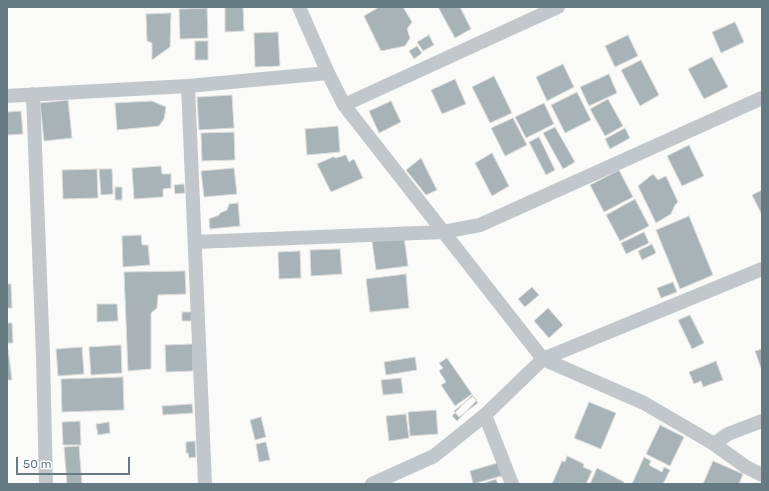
<!DOCTYPE html>
<html>
<head>
<meta charset="utf-8">
<style>
	body { margin:0 }
	#map { position:relative; width:769px; height:491px; overflow:hidden; background:#fafaf8; font-family:Rubik,sans-serif }
	canvas { display:block }
	.frame { position:absolute; inset:0; border:8px solid #657a82; pointer-events:none }
	.scale { position:absolute; left:16px; top:457px; width:114px; height:18px; box-sizing:border-box; border:2px solid #657a82; border-top:0; padding-left:5px; font-size:12px; line-height:14px; white-space:nowrap; color:#657a82; -webkit-text-stroke:3px #fff; paint-order:stroke }
</style>
</head>
<body>
<div id="map">
<canvas width="769" height="491"></canvas>
<div class="frame"></div>
<div class="scale">50 m</div>
</div>
<script>
const ctx = document.querySelector('canvas').getContext('2d');
ctx.lineJoin = 'round';
function fillPath(path, color) {
  ctx.fillStyle = color;
  ctx.fill(path, 'evenodd');
}
function shape(rows) {
  const path = new Path2D();
  for (const r of rows) {
    path.moveTo(r[0], r[1]);
    for (let i = 2; i < r.length; i += 2) path.lineTo(r[i], r[i + 1]);
  }
  return path;
}
function trace(path, color, width, dash) {
  ctx.strokeStyle = color;
  ctx.lineWidth = width;
  ctx.lineCap = dash ? 'butt' : 'round';
  ctx.setLineDash(dash || []);
  ctx.stroke(path);
}
const building = shape([
	[225,7,243,7,244,31,225,32,225,7],
	[379,7,403,7,412,22,407,29,410,38,405,46,381,51,364,16,379,7],
	[438,7,460,7,471,29,455,38,438,7],
	[207,8,208,38,180,39,179,9,207,8],
	[171,13,170,47,152,60,152,43,147,41,146,14,171,13],
	[735,22,744,42,721,53,712,32,735,22],
	[278,32,280,66,255,67,254,33,278,32],
	[429,35,434,45,423,51,417,42,429,35],
	[628,35,638,56,615,67,605,46,628,35],
	[195,41,208,41,208,60,195,60,195,41],
	[417,46,422,53,414,59,409,51,417,46],
	[712,57,728,87,704,99,688,69,712,57],
	[641,60,659,95,640,106,621,70,641,60],
	[563,64,574,87,547,101,536,77,563,64],
	[609,74,617,93,589,106,580,87,609,74],
	[494,76,512,113,490,123,472,87,494,76],
	[455,79,466,104,442,114,431,90,455,79],
	[577,92,591,120,565,133,551,105,577,92],
	[232,95,234,128,199,130,197,97,232,95],
	[608,99,623,126,605,136,590,109,608,99],
	[68,100,72,138,44,141,40,103,68,100],
	[152,101,166,107,164,119,159,126,117,130,115,103,152,101],
	[391,101,401,122,379,133,369,111,391,101],
	[544,103,554,124,526,138,515,117,544,103],
	[21,111,23,134,7,135,7,112,21,111],
	[513,118,527,145,505,156,491,128,513,118],
	[338,126,340,152,307,155,305,129,338,126],
	[555,127,575,162,563,169,543,133,555,127],
	[625,128,630,138,610,149,605,139,625,128],
	[234,132,235,160,202,161,201,133,234,132],
	[539,137,555,170,546,175,529,142,539,137],
	[689,145,704,176,682,186,667,156,689,145],
	[492,153,509,186,492,196,475,163,492,153],
	[346,155,349,162,354,159,363,178,331,192,317,164,333,157,336,158,346,155],
	[421,158,437,190,426,195,406,170,421,158],
	[161,166,162,174,171,174,171,188,163,189,163,197,134,199,132,168,161,166],
	[234,168,237,194,204,197,201,171,234,168],
	[97,169,98,198,63,199,62,170,97,169],
	[99,169,112,169,113,194,101,195,99,169],
	[619,170,633,197,604,212,590,185,619,170],
	[653,174,658,180,666,176,678,202,675,205,671,214,656,223,638,186,653,174],
	[184,184,185,193,175,194,174,185,184,184],
	[115,187,122,187,122,200,115,200,115,187],
	[762,190,762,215,752,195,762,190],
	[635,199,649,226,620,241,606,215,635,199],
	[238,203,240,226,210,229,209,219,219,215,220,213,227,210,229,204,238,203],
	[689,216,713,275,680,289,656,230,689,216],
	[644,232,649,243,626,254,621,243,644,232],
	[141,235,142,245,148,245,150,265,123,267,122,236,141,235],
	[404,237,408,266,376,270,372,241,404,237],
	[652,244,656,253,642,260,638,251,652,244],
	[340,249,342,274,311,276,310,250,340,249],
	[300,251,301,278,279,279,278,252,300,251],
	[185,271,186,294,158,295,157,308,151,313,151,369,128,371,124,272,185,271],
	[406,274,409,308,370,312,366,279,406,274],
	[673,282,677,292,661,298,657,288,673,282],
	[7,284,11,284,12,308,7,308,7,284],
	[532,287,539,295,525,307,518,299,532,287],
	[97,304,117,304,118,321,97,322,97,304],
	[548,308,563,325,549,338,534,321,548,308],
	[182,312,192,312,192,321,182,321,182,312],
	[690,315,704,343,692,349,678,320,690,315],
	[7,323,12,323,13,343,7,343,7,323],
	[193,344,193,371,166,372,165,345,193,344],
	[121,345,122,373,91,375,89,347,121,345],
	[82,347,84,374,58,376,56,349,82,347],
	[7,349,8,349,12,380,7,380,7,349],
	[762,349,762,371,755,351,762,349],
	[415,357,417,370,386,375,384,362,415,357],
	[447,358,472,394,455,406,441,385,446,382,439,371,443,368,439,363,447,358],
	[716,361,723,380,703,387,701,381,694,384,689,372,716,361],
	[123,377,124,410,62,412,61,379,123,377],
	[401,378,403,393,383,395,381,380,401,378],
	[472,395,477,400,457,421,452,416,472,395],
	[473,396,478,403,459,417,454,411,473,396],
	[589,402,616,413,601,449,574,438,589,402],
	[192,404,193,413,163,415,162,406,192,404],
	[436,410,438,434,410,436,408,412,436,410],
	[406,414,409,438,389,441,386,416,406,414],
	[261,417,266,437,255,440,250,420,261,417],
	[80,421,81,445,63,445,62,422,80,421],
	[109,422,110,433,98,435,96,424,109,422],
	[660,425,684,437,670,466,646,454,660,425],
	[195,441,196,457,189,458,188,453,186,453,186,442,195,441],
	[266,442,270,460,259,462,256,444,266,442],
	[79,446,82,484,67,484,64,447,79,446],
	[567,456,584,464,583,467,592,471,586,484,581,483,580,484,552,484,562,461,565,462,567,456],
	[644,457,651,461,649,465,662,472,664,467,670,470,663,484,632,484,644,457],
	[713,461,743,474,739,484,703,484,713,461],
	[501,462,505,475,473,484,470,471,501,462],
	[597,468,624,482,624,484,590,484,597,468],
	[496,479,498,484,482,484,496,479]
]);
const street = shape([
	[299,7,328,73],
	[188,86,205,484],
	[33,94,43,356,46,484],
	[7,96,188,86,328,73,344,105,543,359,644,403,714,444,746,467,762,475],
	[344,105,558,7],
	[195,242,443,232,480,225,762,98],
	[485,415,512,484],
	[714,444,728,434,762,421],
	[372,484,434,456,485,415,543,359,762,269]
]);
fillPath(building, '#a8b3b7');
trace(building, '#dcdcda', 1);
trace(street, '#c1c7ca', 14);
</script>
</body>
</html>
